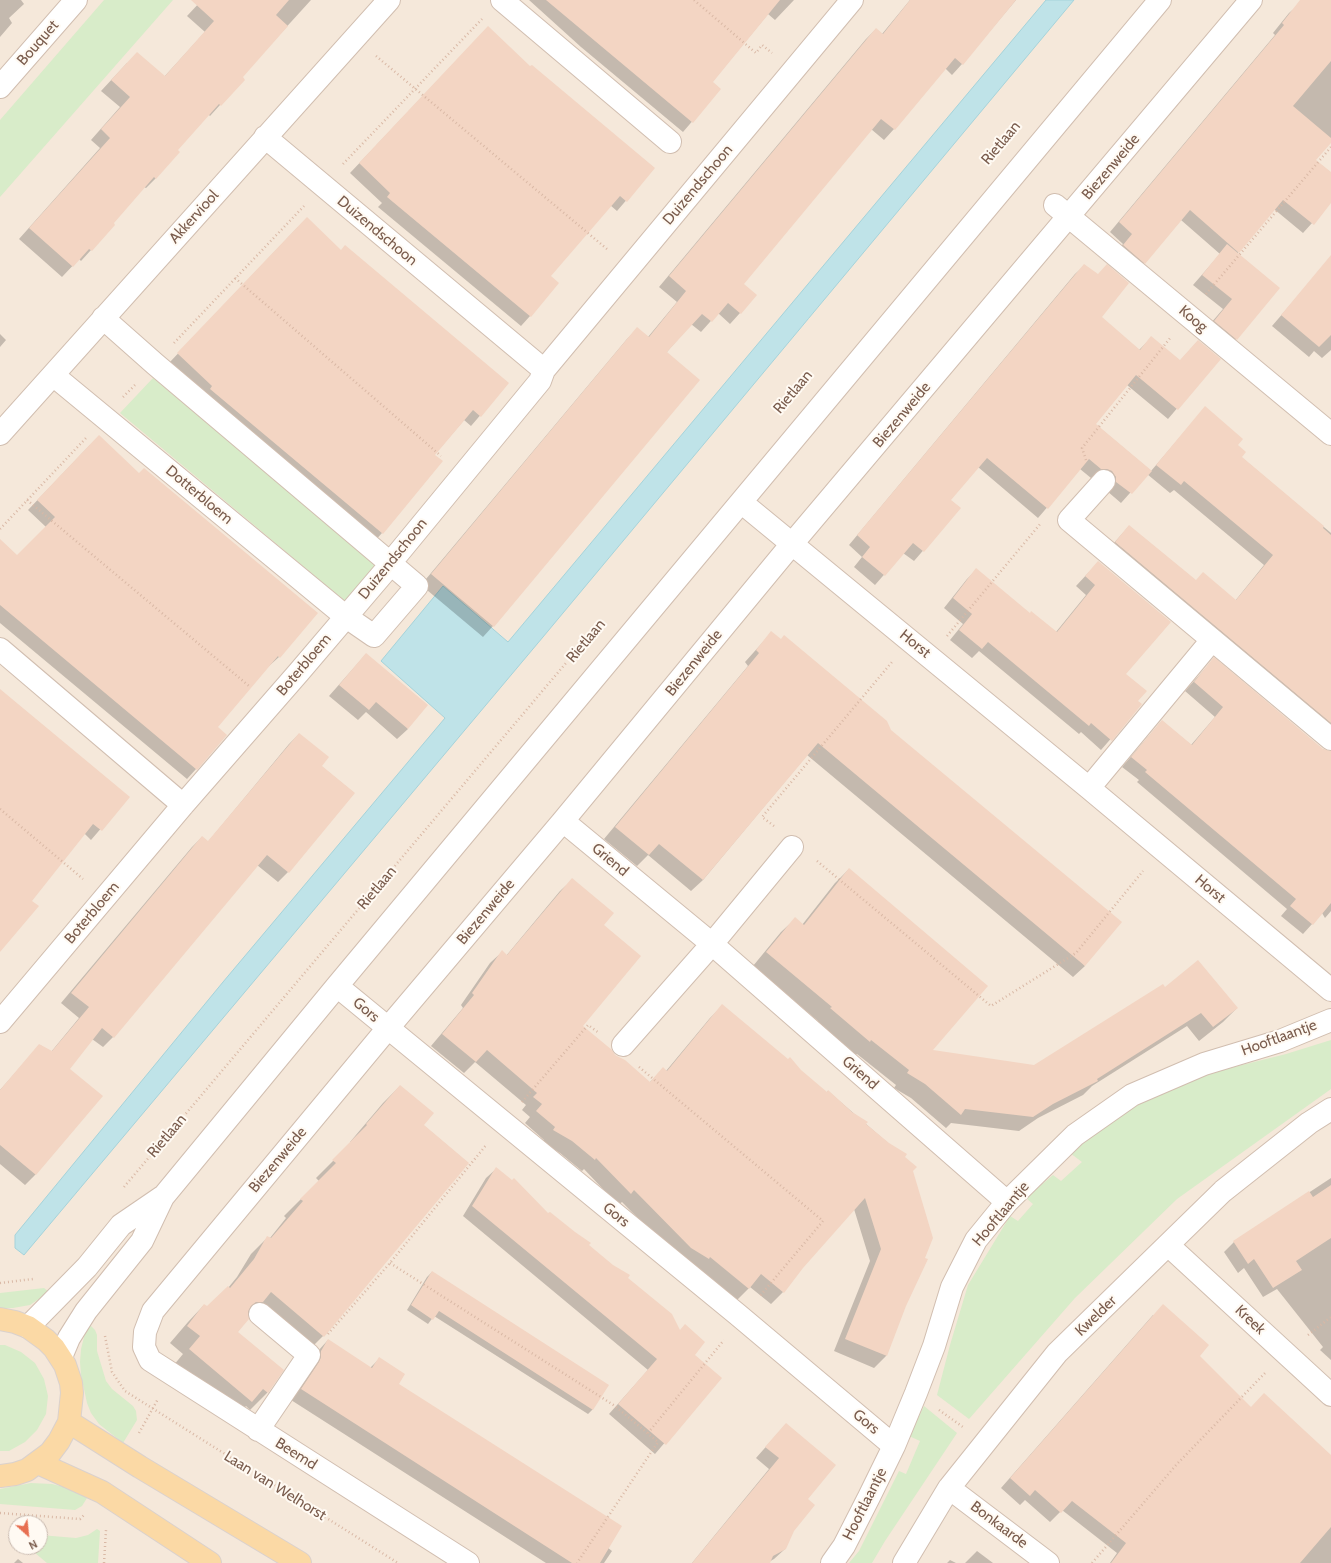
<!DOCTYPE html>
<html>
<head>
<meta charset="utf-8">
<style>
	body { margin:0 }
	#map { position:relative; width:1331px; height:1563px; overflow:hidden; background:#fdf6ec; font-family:Cabin,sans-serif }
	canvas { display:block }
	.north { position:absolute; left:8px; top:1515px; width:40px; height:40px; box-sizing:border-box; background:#fffaf3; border:1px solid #cabbb1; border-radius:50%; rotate:153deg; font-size:11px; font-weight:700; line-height:16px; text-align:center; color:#7a5c4d }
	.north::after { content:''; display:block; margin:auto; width:14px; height:18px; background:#e76f51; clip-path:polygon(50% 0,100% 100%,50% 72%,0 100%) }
</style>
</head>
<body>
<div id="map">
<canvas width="1331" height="1563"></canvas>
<div class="north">N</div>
</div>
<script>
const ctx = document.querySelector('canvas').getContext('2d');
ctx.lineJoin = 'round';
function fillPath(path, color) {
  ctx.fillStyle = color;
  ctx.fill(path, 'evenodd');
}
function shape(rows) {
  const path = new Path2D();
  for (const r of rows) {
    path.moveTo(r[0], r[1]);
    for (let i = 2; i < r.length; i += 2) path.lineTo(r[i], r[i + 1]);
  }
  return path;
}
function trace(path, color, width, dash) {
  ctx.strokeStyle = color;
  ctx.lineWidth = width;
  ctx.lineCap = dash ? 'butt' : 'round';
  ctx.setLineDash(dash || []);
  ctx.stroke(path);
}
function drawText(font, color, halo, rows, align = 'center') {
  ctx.font = font + ' Cabin,sans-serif';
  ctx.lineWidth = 4;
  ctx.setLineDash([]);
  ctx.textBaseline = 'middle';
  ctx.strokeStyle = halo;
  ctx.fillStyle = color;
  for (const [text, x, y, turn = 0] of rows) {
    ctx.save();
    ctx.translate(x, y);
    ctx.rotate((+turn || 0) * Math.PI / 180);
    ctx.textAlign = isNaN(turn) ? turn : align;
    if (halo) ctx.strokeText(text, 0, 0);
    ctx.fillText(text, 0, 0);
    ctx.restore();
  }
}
const residential = shape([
	[0,0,152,0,0,171],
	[157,0,1331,0,1331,1563,0,1563,0,176],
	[16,1523,40,1523,40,1547,16,1547]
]);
const green = shape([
	[104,0,173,0,0,197,0,120],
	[153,378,378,565,346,602,120,413],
	[1331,1040,1331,1089,1177,1199,1075,1298,969,1419,937,1395,950,1345,968,1285,1010,1216,1018,1221,1033,1204,1026,1198,1053,1175,1061,1181,1082,1162,1070,1153,1095,1130,1163,1090,1222,1070,1286,1054],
	[44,1288,49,1292,30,1305,13,1308,0,1308,0,1293],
	[91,1326,95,1330,97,1335,97,1351,106,1381,112,1389,133,1406,136,1411,137,1420,123,1443,99,1424,91,1413,87,1403,81,1375,80,1362,81,1349,84,1337,88,1327],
	[0,1345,5,1345,21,1352,35,1363,44,1379,48,1396,46,1414,37,1430,25,1442,9,1451,0,1451],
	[924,1406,957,1433,885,1541,872,1563,849,1563,859,1551,899,1471,906,1474,920,1441,909,1436],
	[31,1483,52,1484,64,1487,87,1498,82,1506,75,1510,0,1504,0,1489],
	[97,1529,100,1531,98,1563,47,1563,28,1547,40,1547,40,1535,76,1538,88,1535]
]);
const water = shape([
	[1046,0,1074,0,543,637,24,1255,15,1248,15,1235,223,982,445,718,381,661,443,586,508,642,1046,0]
]);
const shadow = shape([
	[0,0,21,0,24,4,9,18,12,23,0,37],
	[202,0,311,0,241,77,220,105,210,116,208,114,176,150,156,178,146,188,144,187,113,223,114,225,91,250,81,261,79,259,62,277,19,239,100,148,91,140,120,107,101,91,127,63,164,77,205,32,187,16],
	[529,0,794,0,775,20,768,14,712,82,720,89,683,132,581,47],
	[910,0,1016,0,962,64,952,75,945,68,894,129,884,140,871,129,742,284,740,313,730,324,718,313,701,332,691,324,666,353,493,626,483,637,421,585,627,339,637,329,648,337,677,302,659,287,866,39,876,29,882,34],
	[1304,0,1331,0,1331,141,1315,160,1331,173,1331,202,1303,233,1274,209,1237,254,1236,339,1227,348,1205,330,1223,309,1193,285,1220,254,1181,220,1135,273,1114,255,1123,244,1110,232,1275,35,1273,33,1289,13],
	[479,37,530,68,654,168,617,211,610,205,549,276,530,316,521,326,378,207,382,203,350,173],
	[298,227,341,251,508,383,471,426,464,420,434,455,382,533,373,543,169,363],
	[1085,265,1100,317,1139,350,1151,338,1180,361,1198,341,1219,359,1168,419,1127,385,1095,424,1151,471,1205,408,1237,445,1241,457,1331,533,1331,740,1106,552,1129,526,1196,581,1235,601,1264,565,1174,490,1170,493,1147,474,1121,503,1107,491,1097,478,1091,478,1080,469,1038,518,978,467,950,500,960,508,914,561,903,553,875,585,854,567,862,557,849,545,1075,274],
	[1322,268,1331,276,1331,350,1322,358,1314,351,1309,357,1272,326],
	[0,334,6,340,0,347],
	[90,445,139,474,279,657,269,666,268,666,216,727,196,769,187,779,0,623,0,540,17,556,46,527,28,510],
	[976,570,1029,614,1056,632,1086,595,1076,586,1089,572,1170,622,1125,674,1137,701,1141,704,1101,750,1081,732,1079,734,979,651,972,658,950,640,963,624,944,608,967,579],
	[771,633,891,731,1085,966,1073,977,807,755,703,880,691,891,648,855,637,866,604,839,748,666,745,662],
	[366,654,408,729,397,739,366,712,358,720,329,696],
	[1214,659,1322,749,1331,752,1331,911,1325,918,1322,913,1303,934,1281,916,1287,909,1137,782,1139,780,1122,767,1162,721,1191,745,1215,717,1185,691],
	[0,690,128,797,91,840,84,833,31,901,0,948],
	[299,734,321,766,354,793,288,872,278,882,257,865,113,1037,103,1047,92,1039,68,1069,101,1096,35,1175,25,1185,0,1164,0,1090,40,1045,51,1052,79,1018,61,1003,192,847,202,837,208,842,289,744],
	[849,869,931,1051,1034,1066,1164,989,1237,1008,1223,1022,1199,1041,1187,1026,1092,1086,1083,1095,1038,1118,1019,1131,951,1123,946,1128,911,1098,894,1088,896,1085,857,1054,855,1055,817,1023,818,1021,753,966,781,932,795,919,802,925,835,883],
	[572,880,603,925,582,1026,614,1055,649,1083,663,1069,666,1071,710,1018,722,1006,826,1093,828,1091,904,1157,912,1171,905,1306,886,1356,874,1368,834,1351,870,1261,854,1209,802,1267,783,1292,771,1304,750,1287,737,1300,679,1260,622,1202,618,1205,584,1169,582,1171,560,1153,542,1142,544,1140,525,1123,530,1117,522,1110,526,1105,475,1062,464,1073,431,1046,463,1008,461,1005,490,963,502,952,506,956,560,891],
	[400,1086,423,1125,468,1163,323,1336,306,1353,255,1309,247,1317,237,1333,282,1370,267,1393,250,1410,246,1406,235,1418,173,1366,183,1354,170,1343,188,1322,204,1305,207,1308,228,1288,237,1277,251,1254,268,1237,270,1238,286,1218,284,1216,319,1181,316,1178,351,1143,350,1142,383,1103],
	[496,1169,548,1215,626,1278,694,1355,720,1378,655,1454,609,1414,648,1370,463,1216,486,1178],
	[1331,1178,1331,1360,1320,1350,1323,1347,1277,1289,1263,1297,1244,1268,1238,1273,1224,1252,1234,1242],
	[432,1272,593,1409,588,1414,434,1316,428,1324,407,1310,427,1277],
	[1153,1315,1198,1356,1250,1408,1331,1457,1331,1563,1110,1563,1117,1553,1062,1510,1050,1522,1025,1500,1020,1505,1001,1488],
	[328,1340,370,1368,379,1359,397,1385,612,1551,604,1563,546,1563,291,1400,318,1351],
	[786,1424,806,1499,785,1549,774,1559,767,1563,692,1563,769,1469,756,1458],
	[977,1551,993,1563,965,1563],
	[18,1559,23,1563,14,1563],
	[950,1560,956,1563,947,1563]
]);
const building = shape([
	[191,0,289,0,276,15,288,26,243,77,245,80,221,106,219,104,178,150,180,152,156,179,154,177,114,223,115,225,92,251,89,249,73,267,29,228,110,138,101,129,130,97,111,80,137,52,165,76,214,21],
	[546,0,780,0,713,82,721,89,693,123],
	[910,0,1016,0,963,65,955,58,895,130,881,119,744,284,757,295,741,314,728,303,712,322,702,314,667,352,700,380,494,627,431,574,637,327,649,337,686,291,669,276,876,28,883,34],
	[1300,0,1331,0,1331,61,1293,106,1331,138,1331,143,1316,160,1331,172,1331,203,1314,225,1283,200,1239,253,1190,210,1145,264,1123,245,1132,234,1119,222,1284,25,1282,23],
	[488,26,530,66,532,65,655,168,627,202,620,196,551,276,559,283,531,317,387,197,390,193,359,163],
	[307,217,341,250,345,245,509,383,481,417,473,410,435,455,443,461,383,534,210,389,212,386,177,353],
	[1227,244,1280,288,1237,340,1214,321,1232,299,1202,275],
	[1331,255,1331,335,1319,347,1281,315],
	[1084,264,1098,274,1107,264,1129,283,1102,317,1140,350,1151,336,1180,360,1198,340,1221,359,1178,410,1136,375,1096,424,1152,471,1132,494,1116,482,1116,477,1112,471,1107,469,1101,469,1089,459,1048,509,987,458,951,500,961,508,924,552,913,543,885,576,862,557,870,547,857,535],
	[1205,406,1243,439,1238,445,1246,452,1242,457,1324,526,1323,528,1331,535,1331,723,1115,542,1129,525,1196,580,1203,572,1236,600,1273,555,1184,481,1181,485,1156,465],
	[99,435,139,473,144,468,318,613,280,658,278,656,218,727,227,735,197,770,0,605,0,539,17,555,55,517,37,500],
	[1098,561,1171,622,1126,674,1147,691,1138,701,1142,704,1112,741,1091,723,1089,726,988,642,982,649,959,630,972,614,953,598,976,568,1030,613,1031,611,1057,632,1095,585,1085,576],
	[771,631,781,639,784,635,887,721,891,730,1122,922,1085,966,818,743,703,880,659,844,649,855,615,827,759,653,756,650],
	[366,653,428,705,408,729,376,702,369,710,339,685],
	[1214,657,1323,749,1331,751,1331,903,1313,925,1290,906,1296,899,1145,772,1147,770,1131,757,1162,720,1192,745,1223,707,1194,682],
	[0,689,130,797,102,831,93,824,32,901,39,906,0,952],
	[299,733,329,757,322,766,355,793,289,873,267,855,114,1038,102,1028,70,1069,103,1096,36,1175,0,1145,0,1090,39,1044,52,1051,89,1007,71,993,202,836,208,841],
	[849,868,988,986,933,1050,1034,1065,1163,984,1165,987,1198,960,1238,1008,1213,1027,1201,1013,1097,1079,1098,1081,1053,1104,1033,1117,965,1109,961,1115,925,1084,907,1073,909,1070,871,1040,870,1042,830,1008,832,1007,766,952,795,917,804,925],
	[572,878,614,913,604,925,641,956,583,1026,612,1050,615,1055,625,1060,650,1082,663,1067,667,1071,722,1004,788,1059,790,1057,801,1070,827,1092,828,1090,852,1112,868,1122,866,1124,889,1143,907,1154,905,1157,917,1167,913,1171,933,1238,925,1258,928,1259,906,1306,887,1356,845,1339,881,1249,865,1198,803,1268,784,1293,761,1274,749,1289,710,1257,709,1259,691,1248,634,1190,631,1194,596,1158,595,1160,572,1141,553,1130,555,1127,536,1111,542,1104,533,1097,537,1093,487,1050,476,1062,442,1034,474,995,472,993,502,950,507,955],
	[400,1085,434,1113,424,1125,469,1163,324,1337,271,1292,263,1302,256,1302,251,1306,248,1312,249,1319,238,1332,284,1370,268,1393,263,1389,252,1402,189,1349,200,1336,187,1326,204,1304,207,1306,228,1286,230,1288,254,1259,267,1236,271,1238,303,1201,300,1199,336,1163,332,1160,367,1125,366,1124],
	[496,1167,512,1180,514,1178,548,1213,550,1212,575,1232,591,1243,589,1245,613,1265,630,1275,628,1278,672,1314,680,1330,685,1324,705,1342,695,1355,722,1378,666,1445,618,1404,657,1359,472,1206],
	[1331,1185,1331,1238,1296,1261,1302,1270,1273,1288,1254,1259,1248,1264,1233,1241,1309,1191,1313,1197],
	[432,1271,609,1385,593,1410,439,1311,433,1320,411,1305],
	[1163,1304,1209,1345,1200,1356,1251,1407,1264,1393,1331,1455,1331,1527,1300,1563,1111,1563,1126,1543,1072,1501,1061,1513,1035,1490,1030,1496,1010,1478],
	[328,1339,372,1368,379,1357,405,1374,399,1384,622,1526,600,1563,572,1563,301,1389,319,1362,321,1357,321,1351],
	[786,1423,836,1465,808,1499,815,1505,794,1531,786,1549,773,1556,770,1563,692,1563,779,1458,765,1447]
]);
const path = shape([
	[694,0,756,53,762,45,772,53],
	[376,56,607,249],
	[343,164,482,19],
	[235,278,441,456],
	[1206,294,1331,147],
	[174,343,304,206],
	[123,397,135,385],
	[1086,460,1082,448,1171,337],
	[27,500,249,686],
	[0,529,86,438],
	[947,636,1041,523],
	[0,809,83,879],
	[774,826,762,817,892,662],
	[817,861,991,1006,1076,953,1143,871],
	[639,1067,823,1221,760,1296],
	[522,1102,588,1025,599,1033],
	[124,1187,566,663],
	[390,1263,615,1406,658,1442,577,1563],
	[0,1283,33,1279],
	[328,1334,390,1263,487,1144],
	[1308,1335,1331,1317],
	[105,1336,112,1372,125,1391,398,1563],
	[939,1410,963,1427],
	[139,1433,158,1399],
	[648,1433,724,1340],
	[0,1513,80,1519,84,1515],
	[104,1563,106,1530],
	[1092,1563,1177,1464,1265,1373]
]);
const minor = shape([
	[502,0,670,142],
	[0,87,76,0],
	[265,137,544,370],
	[1055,205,1331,434],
	[53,375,345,616,374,636,417,586,155,364,103,318],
	[0,434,389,0],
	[1104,481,1069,520,1331,739],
	[741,502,1089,788,1331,990],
	[0,649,183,805],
	[1089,788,1212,640],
	[563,821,712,944,1007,1202],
	[337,986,737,1314,894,1446],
	[0,1022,183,805,299,672,391,564,396,556,540,381,544,370,852,0],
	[623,1045,712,944,792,847],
	[1168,1245,1331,1395],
	[28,1327,87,1267,121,1225,162,1197],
	[61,1357,69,1338,86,1311,142,1241,163,1197,337,986,1160,0],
	[258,1430,309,1355,260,1314],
	[949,1488,1048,1563],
	[468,1563,150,1360,144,1347,145,1332,153,1311,388,1028,563,821,791,545,1251,0],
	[832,1563,844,1546,869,1497,894,1446,916,1393,934,1346,952,1287,976,1240,1007,1202,1075,1135,1132,1095,1204,1064,1280,1041,1331,1020],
	[904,1563,949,1488,1057,1353,1223,1191,1309,1123,1331,1109]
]);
const major = shape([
	[0,1319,15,1322,28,1327,46,1340,54,1348,65,1365,71,1383,72,1393,69,1422,59,1441,50,1453,27,1470,15,1474,0,1476],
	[69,1422,140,1467,300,1563],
	[38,1463,102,1492,210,1563]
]);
const streetNames = [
	["Bouquet",38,43,-49],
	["Rietlaan",1001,143,-50],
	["Biezenweide",1111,167,-50],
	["Duizendschoon",698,185,-50],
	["Akkerviool",194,217,-48],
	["Duizendschoon",377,231,40],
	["Koog",1193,319,40],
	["Rietlaan",793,392,-50],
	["Biezenweide",902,415,-50],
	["Dotterbloem",199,495,40],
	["Duizendschoon",393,559,-51],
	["Rietlaan",586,641,-50],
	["Horst",915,644,39],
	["Biezenweide",694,663,-51],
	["Boterbloem",304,665,-50],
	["Griend",610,860,40],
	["Rietlaan",377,888,-50],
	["Horst",1210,889,40],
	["Biezenweide",486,912,-50],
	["Boterbloem",92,913,-50],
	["Gors",366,1010,40],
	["Hooftlaantje",1279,1038,-20],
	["Griend",860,1073,41],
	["Rietlaan",167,1136,-50],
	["Biezenweide",278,1160,-50],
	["Hooftlaantje",1001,1214,-50],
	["Gors",616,1215,39],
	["Kwelder",1096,1316,-44],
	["Kreek",1250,1320,43],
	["Gors",866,1422,40],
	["Beemd",296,1454,32],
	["Laan van Welhorst",275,1486,32],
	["Hooftlaantje",865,1504,-63],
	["Bonkaarde",999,1525,37]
];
fillPath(residential, '#f5e8da');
fillPath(green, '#d8ecc9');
fillPath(water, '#bfe3e8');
trace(water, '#a5d3da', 1);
fillPath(shadow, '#0003');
fillPath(building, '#f3d5c3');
trace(minor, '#d1beb0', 24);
trace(major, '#dad1cd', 24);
trace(path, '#d9b8a5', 2.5, [1, 3]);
trace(minor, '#fff', 22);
trace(major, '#fbd9a5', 22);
drawText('15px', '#7a5c4d', '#fffaf3', streetNames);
</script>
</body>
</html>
